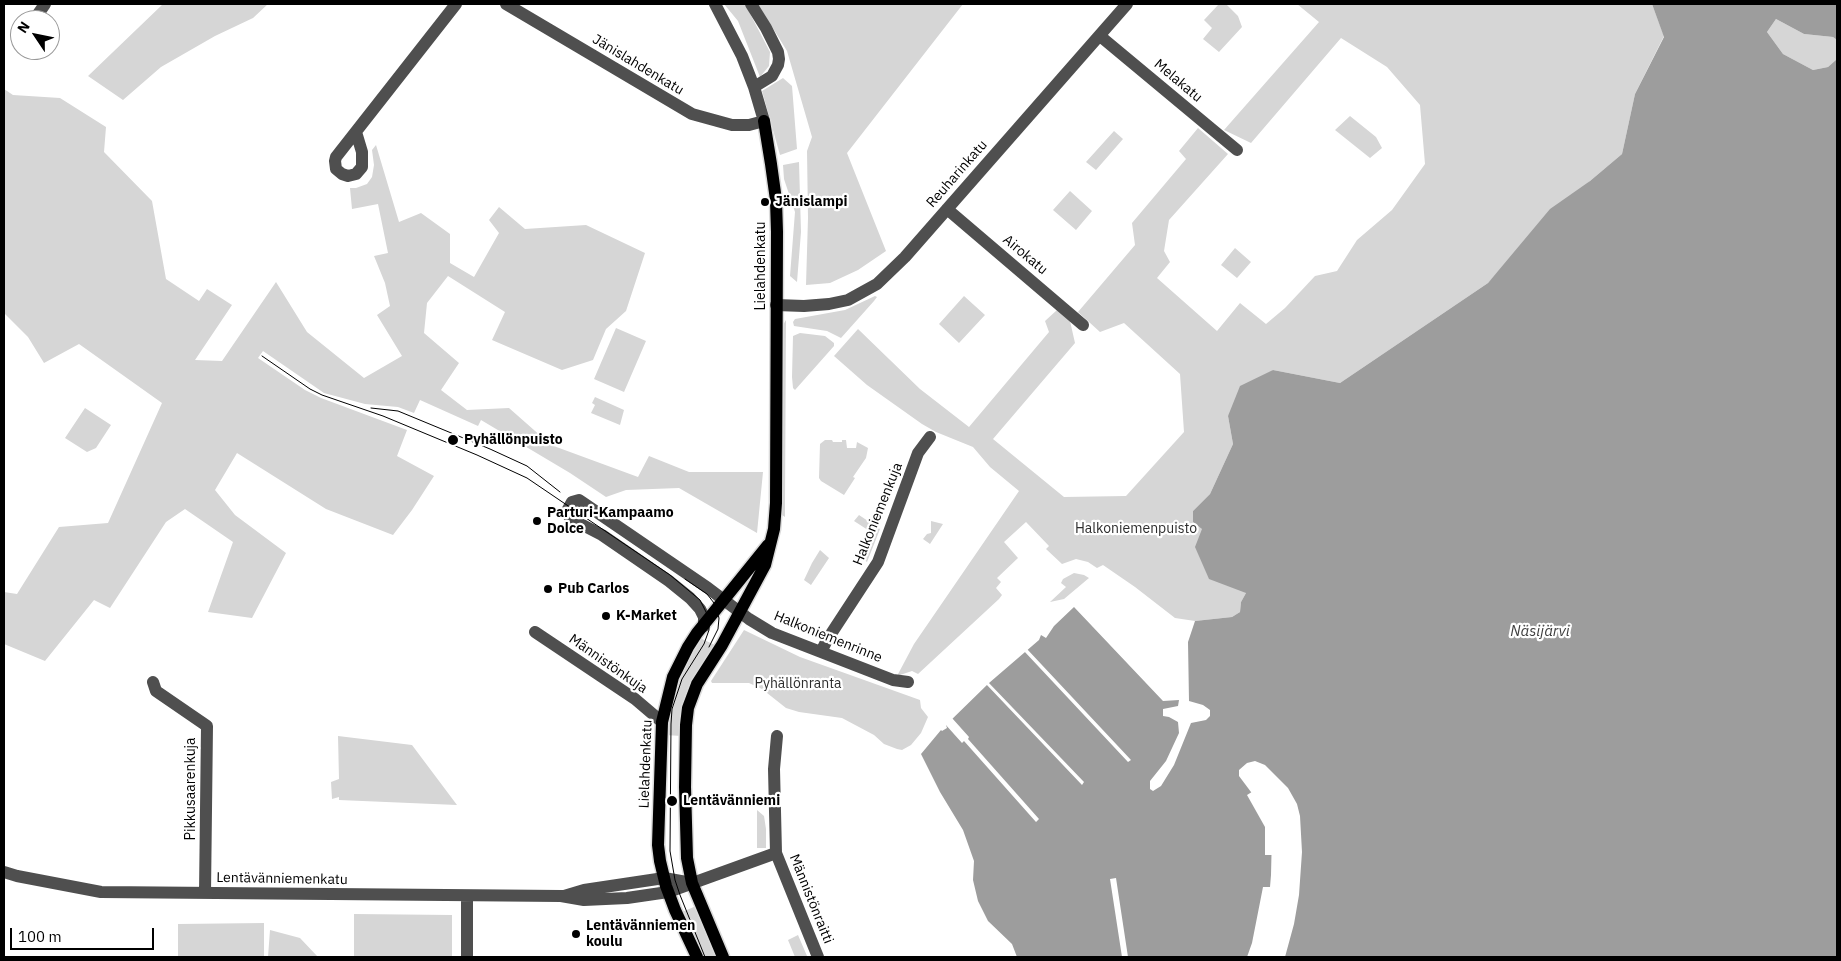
<!DOCTYPE html>
<html>
<head>
<meta charset="utf-8">
<style>
	body { margin:0 }
	#map { position:relative; width:1841px; height:961px; overflow:hidden; background:#fff; font-family:"IBM Plex Sans",sans-serif }
	canvas { display:block }
	.frame { position:absolute; inset:0; border:5px solid #000; pointer-events:none }
	.north { position:absolute; left:10px; top:10px; width:50px; height:50px; box-sizing:border-box; background:#fff; border:1px solid #999; border-radius:50%; rotate:304deg; font-size:14px; font-weight:700; line-height:20px; text-align:center; color:#000 }
	.north::after { content:''; display:block; margin:auto; width:18px; height:22px; background:#000; clip-path:polygon(50% 0,100% 100%,50% 72%,0 100%) }
	.scale { position:absolute; left:10px; top:928px; width:144px; height:22px; box-sizing:border-box; border:2px solid #000; border-top:0; padding-left:6px; font-size:15px; line-height:18px; white-space:nowrap; color:#000; -webkit-text-stroke:4px #fff; paint-order:stroke }
</style>
</head>
<body>
<div id="map">
<canvas width="1841" height="961"></canvas>
<div class="frame"></div>
<div class="north">N</div>
<div class="scale">100 m</div>
</div>
<script>
const ctx = document.querySelector('canvas').getContext('2d');
ctx.lineJoin = 'round';
function fillPath(path, color) {
  ctx.fillStyle = color;
  ctx.fill(path, 'evenodd');
}
function shape(rows) {
  const path = new Path2D();
  for (const r of rows) {
    path.moveTo(r[0], r[1]);
    for (let i = 2; i < r.length; i += 2) path.lineTo(r[i], r[i + 1]);
  }
  return path;
}
function trace(path, color, width, dash) {
  ctx.strokeStyle = color;
  ctx.lineWidth = width;
  ctx.lineCap = dash ? 'butt' : 'round';
  ctx.setLineDash(dash || []);
  ctx.stroke(path);
}
function drawText(font, color, halo, rows, align = 'center') {
  ctx.font = font + ' "IBM Plex Sans",sans-serif';
  ctx.lineWidth = 4.5;
  ctx.setLineDash([]);
  ctx.textBaseline = 'middle';
  ctx.strokeStyle = halo;
  ctx.fillStyle = color;
  for (const [text, x, y, turn = 0] of rows) {
    ctx.save();
    ctx.translate(x, y);
    ctx.rotate((+turn || 0) * Math.PI / 180);
    ctx.textAlign = isNaN(turn) ? turn : align;
    if (halo) ctx.strokeText(text, 0, 0);
    ctx.fillText(text, 0, 0);
    ctx.restore();
  }
}
const green = shape([
	[163,4,268,4,253,18,215,36,161,67,123,100,88,76],
	[724,4,745,4,770,52,769,66,760,77,738,21],
	[758,4,963,4,847,153,886,251,858,270,830,283,806,285,808,218,807,151,812,137,787,51],
	[1219,4,1226,4,1238,16,1242,27,1219,52,1203,39,1212,28,1204,20],
	[1297,4,1652,4,1664,36,1635,94,1622,154,1590,181,1513,256,1488,283,1340,383,1273,370,1228,416,1233,444,1210,494,1193,511,1202,529,1246,593,1241,602,1240,612,1232,617,1195,621,1175,618,1135,587,1103,565,1097,568,1088,562,1076,559,1062,564,1046,549,1049,546,1026,522,1004,542,1018,558,997,578,1001,582,996,588,1002,595,999,599,918,674,912,671,897,676,914,644,1019,491,990,467,973,447,936,432,922,424,867,385,834,356,858,329,920,389,969,427,1049,332,1045,321,1057,310,1070,321,1075,343,993,439,1064,497,1126,496,1184,432,1180,374,1124,323,1100,332,1078,312,1135,245,1132,223,1186,159,1179,151,1198,128,1228,154,1169,220,1164,251,1170,262,1157,278,1217,331,1240,303,1266,324,1285,308,1315,276,1337,271,1357,240,1392,210,1425,164,1420,105,1387,67,1341,38,1251,143,1224,130,1319,22],
	[1776,19,1804,34,1833,37,1837,40,1837,59,1828,67,1813,70,1783,54,1767,32],
	[783,78,792,86,797,149,780,155,762,91],
	[4,89,13,95,60,98,106,127,104,152,152,201,166,279,199,301,207,289,232,305,195,360,222,361,276,282,307,332,364,378,402,356,377,315,390,306,385,283,374,256,388,253,378,204,352,209,350,188,356,188,367,184,372,177,374,165,372,150,376,145,399,222,421,213,450,234,450,263,474,277,499,233,489,220,499,207,525,229,586,225,645,253,626,311,606,329,593,360,562,370,492,340,505,312,448,276,427,303,424,333,459,363,441,390,467,410,509,408,551,445,638,477,649,456,689,472,763,472,757,533,679,488,626,490,606,497,570,473,481,420,478,426,420,400,414,413,398,407,365,404,324,393,263,351,258,358,305,390,321,398,407,430,397,456,434,476,412,510,393,535,326,509,237,453,215,490,235,515,286,553,252,618,208,612,233,542,185,509,166,522,110,608,94,600,45,661,4,644,4,592,17,594,59,527,108,523,162,403,79,344,44,363,28,337,4,313],
	[1350,116,1376,137,1382,148,1370,158,1335,130],
	[1114,131,1123,139,1096,170,1086,162],
	[799,162,801,232,797,282,790,276,795,212,784,179,783,165],
	[1070,191,1092,211,1076,230,1053,210],
	[1235,248,1251,262,1237,278,1221,265],
	[875,296,877,297,874,301,841,338,827,331,794,326,793,322,795,319,845,310],
	[964,296,985,315,959,343,939,324],
	[786,320,785,504,785,517,782,515,783,325],
	[616,328,646,341,624,392,594,379],
	[800,333,825,336,834,343,834,346,795,390,793,388,792,377,793,336],
	[595,397,624,410,620,425,591,413,595,405,592,403],
	[85,408,111,425,96,448,87,452,65,438],
	[825,440,832,440,833,442,842,442,842,440,846,440,847,448,856,448,857,442,868,448,866,458,853,477,855,478,844,495,821,481,819,478,820,444],
	[859,515,880,529,867,562,863,559,867,553,861,548,871,532,854,521],
	[931,521,943,524,930,544,923,539,927,534,931,533],
	[820,550,829,558,811,585,804,580,812,563],
	[1074,573,1084,575,1089,578,1064,599,1050,602,1066,587,1061,583,1063,579],
	[744,630,800,657,920,700,921,708,928,717,921,733,911,745,902,750,897,749,884,744,874,735,842,718,799,712,786,708,762,689,749,683,712,683,711,681],
	[700,638,717,646,682,736,664,735,673,689],
	[338,736,412,745,457,805,339,800,339,797,332,799,331,782,339,779],
	[757,810,764,816,766,829,766,848,757,848],
	[696,906,716,957,701,957,680,913],
	[354,914,452,915,452,957,354,957],
	[264,923,264,957,178,957,178,924],
	[270,930,300,938,318,957,268,957],
	[798,935,807,956,803,957,795,957,788,940]
]);
const water = shape([
	[1652,4,1837,4,1837,40,1833,37,1804,34,1776,19,1767,32,1783,54,1813,70,1828,67,1837,59,1837,957,1285,957,1294,924,1299,895,1302,852,1300,816,1297,804,1288,788,1265,765,1255,761,1247,763,1239,770,1239,776,1263,808,1272,832,1271,875,1270,887,1263,887,1252,943,1247,957,1017,957,1012,944,988,921,978,901,973,880,974,861,963,830,940,792,921,754,941,730,942,731,947,728,946,725,989,683,1039,640,1041,635,1046,638,1054,626,1074,607,1163,701,1179,700,1178,706,1163,709,1163,716,1169,717,1178,722,1179,733,1166,761,1150,781,1150,789,1153,791,1161,786,1174,765,1191,723,1206,720,1210,716,1210,710,1203,705,1189,701,1188,642,1195,621,1232,617,1240,612,1241,602,1246,593,1209,579,1195,547,1202,529,1193,522,1193,511,1210,494,1233,444,1228,416,1240,386,1273,370,1340,383,1488,283,1550,209,1590,181,1622,154,1635,94,1664,37]
]);
const pier = shape([
	[1026,648,1027,649,1131,760,1128,762,1024,651,1023,650],
	[988,682,1084,782,1082,785,986,684],
	[952,718,969,737,968,739,1039,819,1036,822,964,741,962,743,945,724],
	[1255,790,1271,818,1274,832,1274,855,1265,855,1265,827,1247,795],
	[1116,878,1128,957,1122,957,1110,879]
]);
const minor = shape([
	[506,4,692,114,732,125,749,125,764,121,754,87,742,56,715,4],
	[751,4,766,28,778,52,779,59,778,65,772,76,754,87],
	[34,20,45,4],
	[1100,36,1237,150],
	[356,132,362,152,362,167,356,174,348,176,342,174,336,169,335,161,336,157,456,4],
	[947,209,1083,325],
	[776,305,804,306,829,304,848,300,877,284,905,257,1127,4],
	[704,626,704,617,700,609,690,598,669,581,602,535,571,519,568,515,567,511,572,502,579,500,582,502,708,588,749,619,772,633,893,680,908,682],
	[535,632,635,699,662,722],
	[821,652,827,640,878,562,918,453,930,437],
	[153,682,156,691,207,726,205,893],
	[776,853,818,957],
	[4,872,17,876,101,892,561,896,584,900,627,898,668,892,776,853,774,769,777,736],
	[467,896,467,957],
	[564,896,584,890,664,878,692,883]
]);
const major = shape([
	[697,957,675,910,666,886,660,861,658,845,662,722,673,677,688,647,697,633,768,545],
	[723,957,692,883,687,858,685,787,686,725,688,708,697,684,722,645,765,565,774,529,776,503,777,232,776,200,771,164,764,121]
]);
const tram = shape([
	[262,356,310,389,322,395,383,416,477,455,527,478,670,575,700,600,708,616,709,630,704,644,682,679,672,709,671,724,670,851,675,880,680,895,705,957],
	[371,408,398,411,490,449,527,466,560,492],
	[685,579,707,594,714,603,716,610,719,618,718,629,709,647]
]);
const markers = [
	[765,202,5,"#000"],
	[453,440,6,"#000"],
	[537,521,5,"#000"],
	[548,589,5,"#000"],
	[606,616,5,"#000"],
	[672,801,6,"#000"],
	[576,934,5,"#000"]
];
const streetNames = [
	["Jänislahdenkatu",638,65,31],
	["Melakatu",1178,81,40],
	["Reuharinkatu",957,174,-49],
	["Airokatu",1025,255,40],
	["Lielahdenkatu",761,266,-90],
	["Halkoniemenkuja",878,514,-68],
	["Halkoniemenrinne",828,637,22],
	["Männistönkuja",608,664,35],
	["Lielahdenkatu",646,764,-88],
	["Pikkusaarenkuja",191,789,-90],
	["Lentävänniemenkatu",282,879,1],
	["Männistönraitti",811,899,68]
];
const poiNames = [
	["Jänislampi",775,202],
	["Pyhällönpuisto",464,440],
	["Parturi-Kampaamo",547,513],
	["Dolce",547,529],
	["Pub Carlos",558,589],
	["K-Market",616,616],
	["Lentävänniemi",683,801],
	["Lentävänniemen",586,926],
	["koulu",586,942]
];
const parkNames = [
	["Halkoniemenpuisto",1136,529],
	["Pyhällönranta",798,684]
];
const waterNames = [
	["Näsijärvi",1540,632]
];
fillPath(green, '#d6d6d6');
fillPath(water, '#9d9d9d');
fillPath(pier, '#fff');
trace(major, '#dbdbdb', 15);
trace(minor, '#4f4f4f', 12);
trace(major, '#000', 12);
trace(tram, '#000', 1);
for (const [x, y, r, color] of markers) {
  const dot = new Path2D();
  dot.arc(x, y, r, 0, 2 * Math.PI);
  ctx.fillStyle = color;
  ctx.fill(dot);
  trace(dot, '#fff', 2);
}
drawText('14px', '#000', '#fff', streetNames);
drawText('bold 14px', '#000', '#fff', poiNames, 'left');
drawText('14px', '#2d2d2d', '#fff', parkNames);
drawText('italic 15px', '#3e3e3e', '#fff', waterNames);
</script>
</body>
</html>
